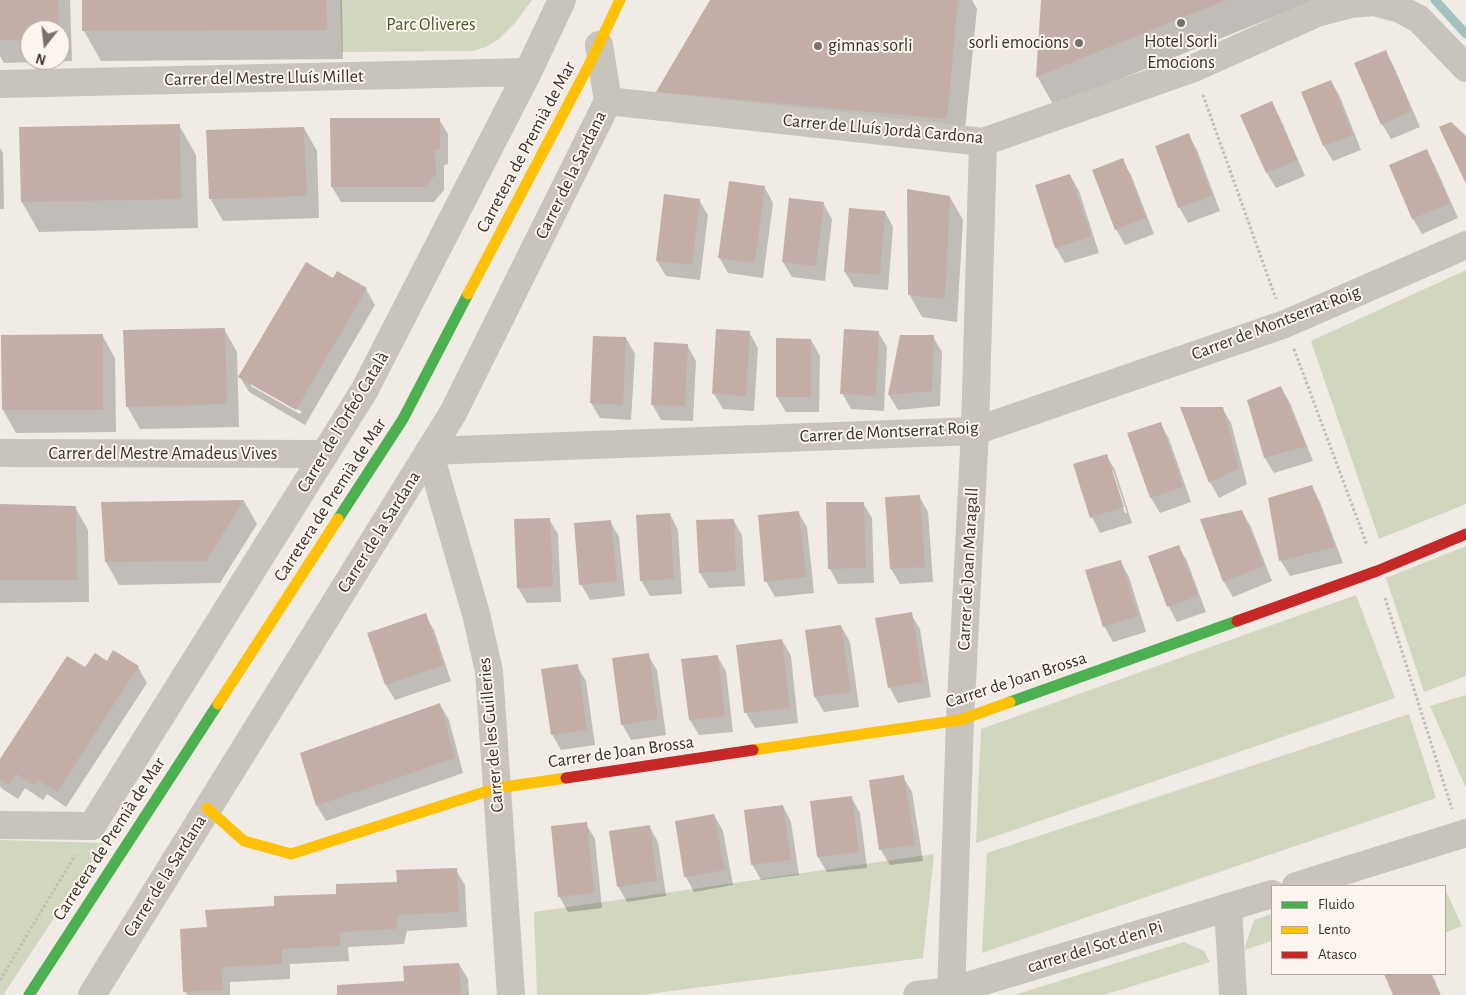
<!DOCTYPE html>
<html>
<head>
<meta charset="utf-8">
<style>
	body { margin:0 }
	#map { position:relative; width:1466px; height:995px; overflow:hidden; background:#f0ebe5; font-family:"Alegreya Sans",sans-serif }
	canvas { display:block }
	.legend { position:absolute; left:1271px; top:885px; width:175px; height:90px; box-sizing:border-box; background:#fbf5ee; border:1px solid #aea6a0; margin:0; padding:6px 9px; list-style:none; font-size:15px; color:#3b302b }
	.legend li { display:flex; align-items:center; gap:10px; height:25px }
	.legend b { width:25px; border:1px solid #aea6a0 }
	.north { position:absolute; left:20px; top:20px; width:50px; height:50px; box-sizing:border-box; background:#fbf5ee; border:1px solid #aea6a0; border-radius:50%; rotate:196deg; font-size:14px; font-weight:700; line-height:20px; text-align:center; color:#3b302b }
	.north::after { content:''; display:block; margin:auto; width:18px; height:22px; background:#7a716c; clip-path:polygon(50% 0,100% 100%,50% 72%,0 100%) }
</style>
</head>
<body>
<div id="map">
<canvas width="1466" height="995"></canvas>
<ul class="legend">
<li><b style="height:6px;background:#4caf50"></b>Fluido</li>
<li><b style="height:6px;background:#ffc107"></b>Lento</li>
<li><b style="height:6px;background:#c62828"></b>Atasco</li>
</ul>
<div class="north">N</div>
</div>
<script>
const ctx = document.querySelector('canvas').getContext('2d');
ctx.lineJoin = 'round';
function fillPath(path, color) {
  ctx.fillStyle = color;
  ctx.fill(path, 'evenodd');
}
function shape(rows) {
  const path = new Path2D();
  for (const r of rows) {
    path.moveTo(r[0], r[1]);
    for (let i = 2; i < r.length; i += 2) path.lineTo(r[i], r[i + 1]);
  }
  return path;
}
function trace(path, color, width, dash) {
  ctx.strokeStyle = color;
  ctx.lineWidth = width;
  ctx.lineCap = dash ? 'butt' : 'round';
  ctx.setLineDash(dash || []);
  ctx.stroke(path);
}
function drawText(font, color, halo, rows, align = 'center') {
  ctx.font = font + ' "Alegreya Sans",sans-serif';
  ctx.lineWidth = 4;
  ctx.setLineDash([]);
  ctx.textBaseline = 'middle';
  ctx.strokeStyle = halo;
  ctx.fillStyle = color;
  for (const [text, x, y, turn = 0] of rows) {
    ctx.save();
    ctx.translate(x, y);
    ctx.rotate((+turn || 0) * Math.PI / 180);
    ctx.textAlign = isNaN(turn) ? turn : align;
    if (halo) ctx.strokeText(text, 0, 0);
    ctx.fillText(text, 0, 0);
    ctx.restore();
  }
}
const green = shape([
	[340,0,532,0,515,23,499,39,486,47,472,51,342,52],
	[1466,270,1466,504,1379,539,1311,341],
	[1466,546,1466,676,1424,692,1386,578],
	[1356,595,1395,698,976,843,981,729],
	[1466,695,1466,786,1465,786,1430,706],
	[1409,714,1436,798,982,953,987,853],
	[0,840,104,843,3,995,0,995],
	[934,854,923,958,641,995,537,995,534,912],
	[1445,889,1462,926,1445,933],
	[1272,914,1272,941,1244,950,1254,920],
	[1184,942,1204,951,1210,962,1104,995,1014,995]
]);
const shadow = shape([
	[0,0,70,0,72,61,4,63,0,56],
	[30,30,60,30,60,60,30,60],
	[83,0,342,0,343,59,101,61,84,31],
	[711,0,972,0,977,9,963,149,674,122,657,92],
	[1042,0,1312,0,1313,1,1054,106,1037,76],
	[1385,52,1394,67,1420,127,1391,139,1382,124],
	[1331,81,1340,97,1361,150,1333,161,1324,146,1303,92],
	[1272,103,1280,118,1305,176,1276,188,1267,173,1242,116],
	[439,119,448,134,448,164,444,165,444,190,434,202,341,202,332,187],
	[179,125,196,155,198,228,39,232,22,202],
	[304,128,317,151,319,218,223,221,210,198],
	[1188,135,1197,150,1220,211,1188,223,1179,207],
	[0,148,3,153,4,209,0,209],
	[1426,151,1435,166,1458,218,1422,234,1413,219,1390,166],
	[1122,160,1131,175,1154,234,1125,245,1116,229],
	[1070,175,1079,191,1099,253,1065,263,1056,248,1037,186],
	[765,188,773,203,763,278,728,273,719,257],
	[950,197,963,220,957,322,922,317,909,294],
	[699,200,708,215,700,280,666,276,657,261],
	[823,203,832,219,825,281,792,277,783,262],
	[885,212,893,227,888,290,854,287,845,272],
	[334,280,366,289,375,305,305,425,249,392,240,377],
	[251,383,302,412,300,414,251,386],
	[224,329,237,352,239,427,140,429,127,406],
	[749,332,758,348,754,411,723,409,714,394],
	[878,332,887,347,884,411,851,409,842,393],
	[102,335,115,358,116,432,16,433,3,410],
	[901,337,933,337,942,352,940,406,898,410,889,395],
	[626,338,635,354,631,420,600,418,591,403],
	[811,340,820,356,819,412,786,412,777,397],
	[687,345,696,361,693,421,661,420,652,404],
	[1281,388,1290,403,1313,461,1274,473,1265,458],
	[1222,408,1231,423,1247,484,1219,498,1210,482],
	[1160,423,1169,439,1191,502,1160,513,1151,498,1129,434],
	[1106,455,1115,470,1132,523,1100,533,1092,517],
	[1111,470,1113,470,1127,513,1125,513],
	[1312,487,1320,502,1343,563,1290,576,1281,561,1269,499],
	[919,496,928,512,933,582,900,584,891,569],
	[244,501,257,524,220,583,119,585,106,562,103,503],
	[863,503,872,518,874,583,838,584,830,569,828,504],
	[0,505,75,507,88,530,89,602,0,603],
	[798,512,807,527,814,593,775,597,766,581],
	[1242,512,1251,527,1272,581,1233,597,1224,582],
	[670,514,678,530,682,594,650,596,641,580],
	[549,519,558,534,561,602,527,603,518,588,515,520],
	[733,520,742,535,745,586,709,588,700,573],
	[610,521,619,537,625,596,590,600,581,584],
	[1178,546,1187,561,1206,612,1177,622,1169,607,1150,556],
	[1120,561,1129,577,1146,632,1113,642,1104,626],
	[911,614,920,629,931,697,898,703,890,688,876,619],
	[425,615,434,630,451,681,395,700,386,685,369,634],
	[841,626,850,642,859,707,824,712,815,697],
	[782,640,791,656,798,723,755,728,746,713,738,646],
	[648,655,657,670,666,735,631,740,622,724],
	[717,656,726,671,733,732,699,735,690,720,683,660],
	[107,662,138,667,147,683,66,807,47,794,43,800,25,788,18,799,1,788,0,786,0,762,86,669],
	[577,666,586,681,595,745,561,750,552,734],
	[440,705,449,720,463,773,326,821,317,806],
	[903,777,912,792,923,861,890,865,881,850],
	[851,797,860,813,867,868,827,872,818,857,812,802],
	[783,806,791,822,799,875,761,880,752,864],
	[714,815,723,831,733,885,694,892,686,877],
	[586,824,595,839,602,908,568,912,559,896],
	[649,826,658,842,666,896,627,902,618,886],
	[456,870,465,885,467,927,407,931,404,944,348,947,349,961,290,964,290,979,230,982,230,995,187,995,185,991,208,928,276,907],
	[459,964,468,979,469,995,338,995,405,983],
	[1386,974,1432,974,1441,995,1394,995]
]);
const stream = shape([
	[1435,0,1466,34]
]);
const building = shape([
	[0,0,58,0,59,30,30,30,30,39,0,40],
	[82,0,326,0,327,30,82,31],
	[710,0,958,0,947,119,656,92],
	[1041,0,1226,0,1036,77],
	[1386,50,1412,111,1381,125,1354,63],
	[1331,80,1353,135,1323,146,1301,92],
	[1272,101,1297,160,1266,173,1240,115],
	[330,118,440,118,440,149,435,149,436,174,425,187,331,187],
	[1451,122,1466,136,1466,184,1439,127],
	[180,124,181,199,21,202,19,127],
	[304,127,307,196,209,199,206,130],
	[1189,133,1212,196,1178,208,1155,146],
	[1427,149,1450,203,1412,219,1389,165],
	[1123,158,1146,218,1115,230,1092,170],
	[1070,174,1091,237,1055,248,1035,185],
	[729,181,765,186,755,263,718,258],
	[907,189,950,196,945,299,908,295],
	[664,194,700,199,692,265,656,261],
	[789,198,824,202,816,266,782,262],
	[849,208,885,211,880,275,844,272],
	[306,262,333,278,337,271,367,288,296,410,238,377],
	[225,328,227,404,126,407,123,330],
	[716,329,750,331,746,396,712,394],
	[844,329,879,331,876,396,840,394],
	[103,334,103,410,2,410,1,335],
	[900,335,934,335,932,391,888,395],
	[593,336,626,337,623,405,590,403],
	[776,338,811,339,811,397,776,397],
	[654,342,688,344,685,406,651,405],
	[1281,386,1306,446,1264,458,1247,400],
	[1180,407,1223,407,1239,468,1209,483],
	[1161,422,1183,487,1150,498,1127,433],
	[1107,454,1124,507,1090,518,1073,464],
	[1312,485,1335,547,1279,561,1268,498],
	[920,495,925,567,890,569,885,497],
	[244,500,206,561,105,562,101,502],
	[826,502,864,502,866,568,828,569],
	[0,504,76,506,77,580,0,580],
	[1242,510,1264,566,1223,582,1200,519],
	[799,511,806,577,764,582,758,515],
	[670,513,674,579,640,581,636,515],
	[550,518,553,587,517,588,514,519],
	[734,519,736,571,699,573,696,520],
	[611,520,617,581,579,585,574,523],
	[1179,545,1198,596,1167,607,1148,556],
	[1121,560,1138,616,1103,627,1085,570],
	[912,612,923,682,888,688,875,618],
	[426,613,444,665,385,685,367,633],
	[841,625,851,692,814,697,805,630],
	[782,639,790,708,744,713,736,645],
	[113,650,139,666,57,792,38,780,34,785,16,774,9,785,0,779,0,759,67,656,85,667,95,653,107,661],
	[649,653,658,719,621,725,612,658],
	[718,655,725,716,689,720,681,659],
	[578,664,587,730,551,735,541,669],
	[440,703,455,758,316,806,300,753],
	[904,775,915,845,879,850,869,780],
	[852,796,859,852,817,857,810,801],
	[783,805,791,860,751,865,744,810],
	[714,814,725,870,684,877,675,821],
	[587,822,594,893,558,897,551,826],
	[650,825,657,881,617,887,609,831],
	[457,868,459,912,398,915,396,929,339,932,341,946,282,949,282,964,221,967,223,990,183,992,180,929,207,927,205,910,274,906,274,896,336,894,336,884,397,882,396,870],
	[459,963,461,995,337,995,337,985,404,981,403,966],
	[1384,974,1431,974,1440,995,1393,995]
]);
const path = shape([
	[1203,95,1276,299],
	[1294,349,1367,545],
	[1385,598,1452,809],
	[0,980,75,855]
]);
const street = shape([
	[0,84,528,72],
	[608,101,983,142,1194,68,1317,13,1351,4,1374,2,1400,9,1419,19,1466,68],
	[429,451,975,431,1285,324,1466,245],
	[429,451,476,614,489,671,511,995],
	[0,453,325,454],
	[0,825,92,826,364,391,528,72,562,0],
	[1296,886,1466,833],
	[1228,907,1233,995],
	[92,995,453,413,608,101,599,45],
	[917,995,951,991,1272,894],
	[951,995,960,720,975,431,983,142]
]);
const fast = shape([
	[338,519,403,419,468,294],
	[1010,702,1237,621],
	[29,995,218,704]
]);
const slow = shape([
	[468,294,589,65,620,0],
	[218,704,338,519],
	[753,750,960,720,1010,702],
	[207,808,244,841,291,854,497,788,566,778]
]);
const jam = shape([
	[1237,621,1377,571,1466,534],
	[566,778,753,750]
]);
const markers = [
	[1181,23,5,"#7a716c"],
	[1079,43,5,"#7a716c"],
	[818,46,5,"#7a716c"]
];
const parkNames = [
	["Parc Oliveres",431,25]
];
const poiNames = [
	["Hotel Sorli",1181,42],
	["Emocions",1181,63],
	["sorli emocions",1069,43,"right"],
	["gimnas sorli",828,46,"left"]
];
const streetNames = [
	["Carrer del Mestre Lluís Millet",264,78,-1],
	["Carrer de Lluís Jordà Cardona",883,129,5],
	["Carretera de Premià de Mar",526,147,-62],
	["Carrer de la Sardana",571,175,-64],
	["Carrer de Montserrat Roig",1276,323,-21],
	["Carrer de l'Orfeó Català",343,422,-59],
	["Carrer de Montserrat Roig",889,432,-3],
	["Carrer del Mestre Amadeus Vives",163,454],
	["Carretera de Premià de Mar",330,500,-57],
	["Carrer de la Sardana",379,532,-58],
	["Carrer de Joan Maragall",968,569,-87],
	["Carrer de Joan Brossa",1016,680,-18],
	["Carrer de les Guilleries",491,735,-95],
	["Carrer de Joan Brossa",621,752,-8],
	["Carretera de Premià de Mar",109,839,-57],
	["Carrer de la Sardana",165,876,-58],
	["carrer del Sot d'en Pi",1095,947,-17]
];
fillPath(green, '#d1d6bf');
fillPath(shadow, '#0003');
trace(stream, '#a1c2c1', 9);
fillPath(building, '#c3afa7');
trace(path, '#c2bbb6', 3, [2.5, 2.5]);
trace(street, '#c9c3be', 28);
trace(fast, '#4caf50', 11);
trace(slow, '#ffc107', 11);
trace(jam, '#c62828', 11);
for (const [x, y, r, color] of markers) {
  const dot = new Path2D();
  dot.arc(x, y, r, 0, 2 * Math.PI);
  ctx.fillStyle = color;
  ctx.fill(dot);
  trace(dot, '#fbf5ee', 2);
}
drawText('18px', '#4a5a2e', '#fbf5ee', parkNames);
drawText('18px', '#3b302b', '#fbf5ee', poiNames);
drawText('18px', '#3b302b', '#fbf5ee', streetNames);
</script>
</body>
</html>
